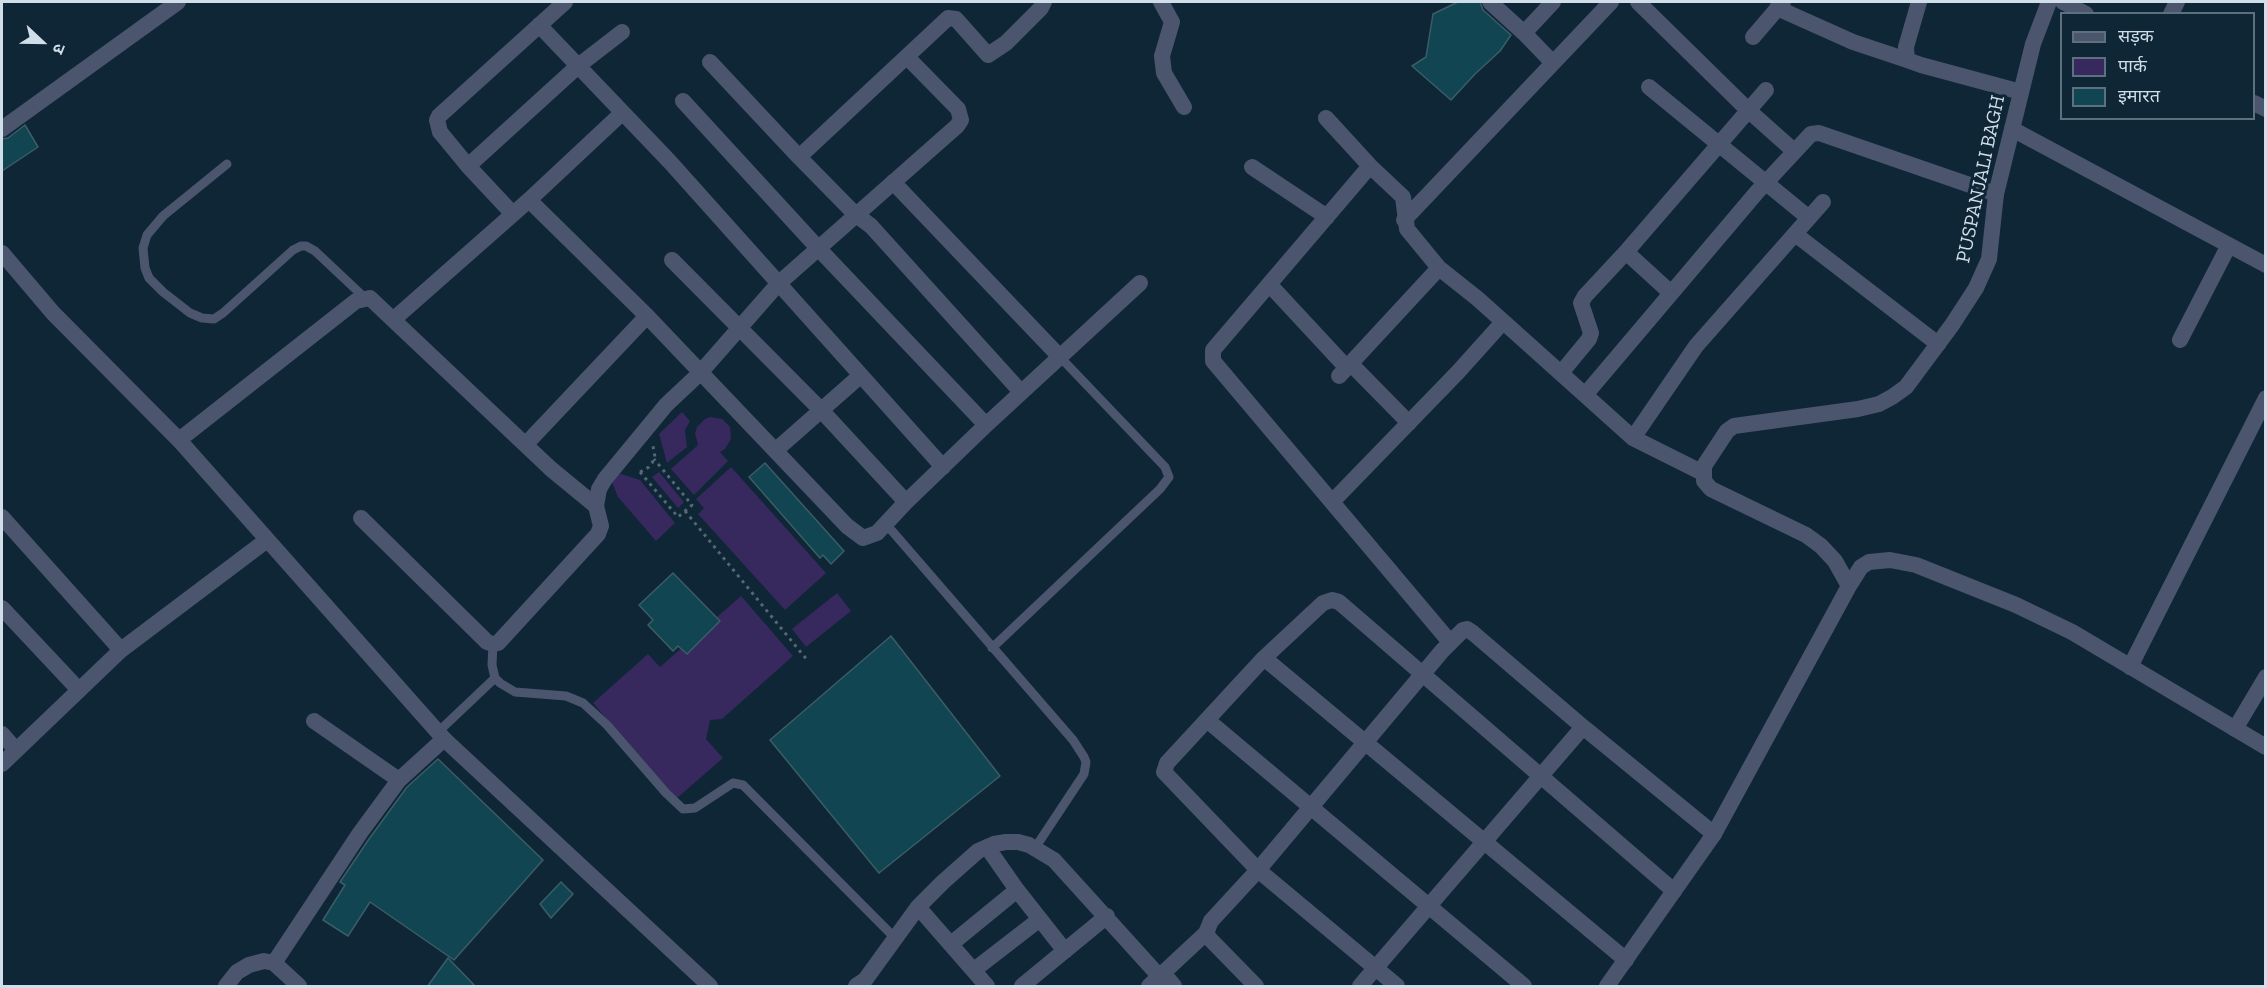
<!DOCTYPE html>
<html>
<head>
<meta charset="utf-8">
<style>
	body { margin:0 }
	#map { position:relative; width:2267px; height:988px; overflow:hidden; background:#0f2636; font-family:"Zilla Slab","Noto Sans Devanagari",serif }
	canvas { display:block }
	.frame { position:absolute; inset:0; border:3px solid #d0dee9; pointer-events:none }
	.legend { position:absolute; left:2060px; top:12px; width:195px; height:108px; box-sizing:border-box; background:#0f2636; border:2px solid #5c707e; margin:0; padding:8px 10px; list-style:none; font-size:18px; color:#d0dee9 }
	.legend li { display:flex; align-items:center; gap:12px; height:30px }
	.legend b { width:30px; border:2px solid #5c707e }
	.north { position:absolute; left:12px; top:12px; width:60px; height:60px; -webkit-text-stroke:4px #0f2636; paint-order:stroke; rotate:112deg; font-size:16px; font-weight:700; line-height:24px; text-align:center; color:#d0dee9 }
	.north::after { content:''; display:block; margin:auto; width:21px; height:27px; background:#d0dee9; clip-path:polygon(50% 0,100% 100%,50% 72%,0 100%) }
</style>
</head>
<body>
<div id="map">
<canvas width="2267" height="988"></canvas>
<div class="frame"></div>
<ul class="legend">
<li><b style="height:8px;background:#4b556d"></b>सड़क</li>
<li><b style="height:16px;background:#37295d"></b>पार्क</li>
<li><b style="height:16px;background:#114551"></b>इमारत</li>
</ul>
<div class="north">उ</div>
</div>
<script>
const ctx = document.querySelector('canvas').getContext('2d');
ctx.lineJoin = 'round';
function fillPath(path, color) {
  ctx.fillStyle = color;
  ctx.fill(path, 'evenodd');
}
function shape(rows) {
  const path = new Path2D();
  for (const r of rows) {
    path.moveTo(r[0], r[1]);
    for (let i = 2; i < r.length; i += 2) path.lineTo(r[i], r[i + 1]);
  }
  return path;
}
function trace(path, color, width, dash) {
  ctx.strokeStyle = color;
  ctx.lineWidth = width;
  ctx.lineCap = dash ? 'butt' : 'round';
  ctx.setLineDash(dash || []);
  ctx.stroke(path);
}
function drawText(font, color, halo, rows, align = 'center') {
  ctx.font = font + ' "Zilla Slab",serif';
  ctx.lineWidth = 6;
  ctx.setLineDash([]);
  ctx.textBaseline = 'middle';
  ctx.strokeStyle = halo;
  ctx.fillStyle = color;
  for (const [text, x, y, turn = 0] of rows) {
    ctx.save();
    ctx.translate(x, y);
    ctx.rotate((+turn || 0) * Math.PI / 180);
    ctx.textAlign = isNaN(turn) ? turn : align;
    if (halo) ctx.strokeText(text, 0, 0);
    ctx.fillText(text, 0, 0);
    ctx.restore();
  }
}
const green = shape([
	[682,412,690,421,685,430,687,447,667,463,659,434],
	[710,417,722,419,730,427,731,439,725,449,720,452,728,461,694,495,671,469,698,445,695,433,697,427,705,419],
	[731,467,826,573,785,610,698,514,704,508,696,499],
	[659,472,684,502,678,508,652,477],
	[618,473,640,480,675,523,656,541,618,497,611,480],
	[837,593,851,611,806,647,792,629],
	[741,596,793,656,722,719,710,720,706,739,723,758,676,799,593,703,648,654,660,667]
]);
const building = shape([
	[1458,2,1480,2,1483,10,1511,35,1500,51,1475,74,1451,100,1412,66,1426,57,1433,14,1458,2],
	[25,125,38,147,2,171,2,139,8,138,25,125],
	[765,463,844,551,831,564,823,555,820,558,749,477,765,463],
	[673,573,720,621,687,654,678,646,673,651,648,625,653,620,639,605,673,573],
	[891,636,1000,776,879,873,770,740,891,636],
	[438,759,543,860,454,960,370,902,348,936,323,920,345,885,340,882,369,839,407,787,438,759],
	[561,882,573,894,551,918,540,904,561,882],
	[448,958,476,987,427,987,448,958]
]);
const path = shape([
	[640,472,678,517,692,505,654,459],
	[640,472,649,467,652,463,655,457,653,446],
	[685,511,808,661]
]);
const service = shape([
	[227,164,163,216,147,235,143,248,145,268,149,278,163,292,190,313,202,318,214,319,223,313,293,250,301,246,306,246,315,251,365,298],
	[886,524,1073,740,1084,757,1086,762,1084,774,1035,848],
	[493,644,492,665,495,678,500,683,515,692,566,696,583,703,607,725,666,793,683,809,695,808,733,783,743,785,894,937],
	[992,648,1160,489,1169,477,1165,467,1060,357],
	[438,732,495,678]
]);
const minor = shape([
	[1161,2,1172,22,1162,56,1164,73,1184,107],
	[1490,2,1524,33,1553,63],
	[1638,2,1748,110,1794,151],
	[1919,2,1906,47,1907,60,1921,65,2021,92],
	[2063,2,2086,14],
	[1777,8,1853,42,1907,60],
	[2171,14,2177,2],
	[539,25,670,162,943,467],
	[1524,33,1553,2],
	[1753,37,1783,2],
	[710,62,799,157,855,214,871,226,1021,392],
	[1649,87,1809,218],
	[683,101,818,248,986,425],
	[2254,103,2266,109],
	[1326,118,1370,166,1403,197,1407,229,1439,268,1478,299,1633,438,1703,473],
	[2,129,178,2],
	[2012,129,2266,265],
	[799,157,948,18,956,19,988,55,1006,43,1041,8,1044,2],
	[468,166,578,66,622,32],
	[1370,166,1213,350,1213,361,1450,642],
	[1252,167,1327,217],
	[893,182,1060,357],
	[529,200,647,316,847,526,863,538,877,533,906,502,986,425,1140,283],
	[512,213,468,166,440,132,437,120,439,116,565,2],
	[1404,220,1611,2],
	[1795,234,1938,344],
	[1626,252,1671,293],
	[672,260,821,410,906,502],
	[1269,284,1347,368],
	[394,319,529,200,622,113],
	[2180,340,2229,245],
	[1351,364,1409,423],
	[1561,373,1589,339,1591,333,1581,303,1585,296,1626,252,1766,90],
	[1339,376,1439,268],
	[1585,395,1757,192,1811,134,1819,133,1996,194],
	[1633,438,1696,346,1823,202],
	[179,440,356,301,370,298,551,469,596,506],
	[526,444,647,316],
	[776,450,860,376],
	[1332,502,1458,372,1503,322],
	[2,517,121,650],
	[361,518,487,642,493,644,498,643,598,534,601,526,596,506,599,489,605,479,666,405,700,373,778,284,957,126,961,120,958,109,907,57],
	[2,608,79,690],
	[1264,658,1323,603,1332,600,1339,602,1674,891],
	[2130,667,2266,398],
	[1207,720,1524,986],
	[314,721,399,780],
	[2235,729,2266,677],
	[2,734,16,750],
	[2,764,121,650,267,540],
	[987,847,1017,890,1065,951],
	[918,907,987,986],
	[951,944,1017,890],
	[974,970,1040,919],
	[1163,973,1174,986],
	[226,986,237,972,249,965,264,961,274,963],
	[299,986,274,963,360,833,399,780,444,739],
	[856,986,865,980,918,907,943,882,978,851,994,844,1006,842,1018,842,1029,845,1054,860,1160,977],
	[1022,986,1107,916],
	[1149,986,1206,933],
	[1256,986,1210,939,1206,933,1211,921,1258,870,1442,651,1463,630,1467,629,1473,633,1583,727,1714,834],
	[1360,986,1583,727],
	[1397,986,1258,870,1164,772,1167,763,1264,658,1626,960]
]);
const tertiary = shape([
	[2,253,53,313,179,440,444,739,710,986],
	[1849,586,1835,561,1821,546,1806,535,1711,489,1704,481,1704,466,1727,431,1734,426,1858,409,1879,404,1892,397,1906,387,1952,325,1976,288,1989,259,1996,194,2033,44,2049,2],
	[1607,986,1714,834,1849,586,1861,567,1869,562,1890,560,1916,565,2016,605,2072,632,2266,747]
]);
const streetNames = [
	["PUSPANJALI BAGH",1981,179,-78]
];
fillPath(green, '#37295d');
fillPath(building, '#114551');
trace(building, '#3b5d66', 1.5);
trace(path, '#546876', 3, [3, 4.5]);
trace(service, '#4b556d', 9);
trace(minor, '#4b556d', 16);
trace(tertiary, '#4b556d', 16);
drawText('20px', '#d0dee9', '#0f2636', streetNames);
</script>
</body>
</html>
